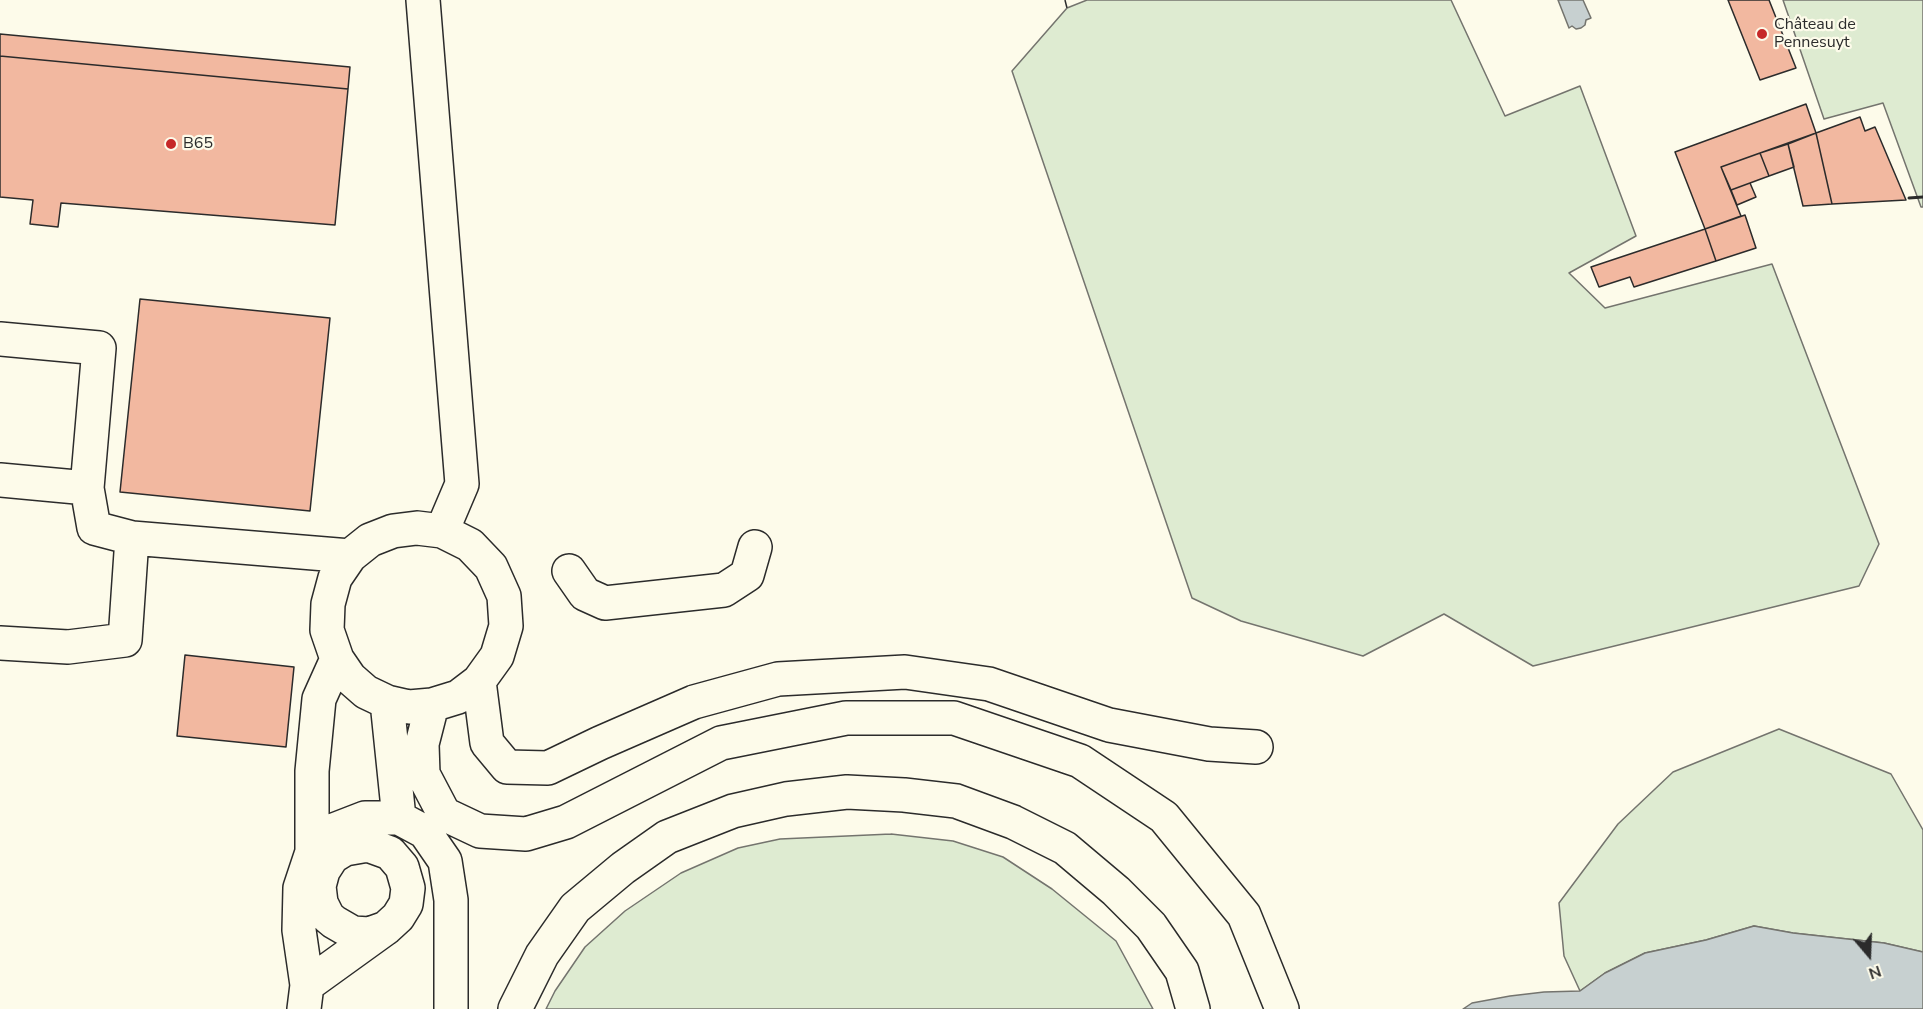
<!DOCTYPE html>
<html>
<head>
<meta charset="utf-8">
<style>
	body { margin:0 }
	#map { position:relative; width:1923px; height:1009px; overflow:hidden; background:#fdfbea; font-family:"Nunito Sans",sans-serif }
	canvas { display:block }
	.north { position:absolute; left:1839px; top:925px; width:60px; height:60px; -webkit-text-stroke:4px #fdfbea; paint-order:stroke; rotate:161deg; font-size:16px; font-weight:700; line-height:24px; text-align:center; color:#2b2b2b }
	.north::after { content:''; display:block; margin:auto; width:21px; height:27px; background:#2b2b2b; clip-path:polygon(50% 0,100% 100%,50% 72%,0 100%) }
</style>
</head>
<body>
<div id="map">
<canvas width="1923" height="1009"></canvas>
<div class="north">N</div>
</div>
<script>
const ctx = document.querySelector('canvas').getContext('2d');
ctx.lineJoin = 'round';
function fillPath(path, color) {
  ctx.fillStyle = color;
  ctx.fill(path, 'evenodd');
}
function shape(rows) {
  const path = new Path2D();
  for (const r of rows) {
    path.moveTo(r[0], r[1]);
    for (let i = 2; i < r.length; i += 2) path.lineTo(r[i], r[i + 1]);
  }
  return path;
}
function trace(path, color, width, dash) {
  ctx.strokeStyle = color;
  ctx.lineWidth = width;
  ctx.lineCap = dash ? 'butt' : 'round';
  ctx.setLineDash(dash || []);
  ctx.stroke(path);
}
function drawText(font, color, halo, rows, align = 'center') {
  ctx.font = font + ' "Nunito Sans",sans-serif';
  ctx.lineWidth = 4.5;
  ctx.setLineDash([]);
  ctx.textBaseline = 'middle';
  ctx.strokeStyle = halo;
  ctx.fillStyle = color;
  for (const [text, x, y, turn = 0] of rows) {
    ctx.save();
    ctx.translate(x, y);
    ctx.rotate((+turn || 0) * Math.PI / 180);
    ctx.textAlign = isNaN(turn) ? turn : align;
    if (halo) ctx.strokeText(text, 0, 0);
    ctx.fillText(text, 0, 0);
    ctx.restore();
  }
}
const green = shape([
	[1087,0,1451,0,1505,116,1580,86,1636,236,1569,273,1605,308,1772,264,1879,544,1859,586,1533,666,1444,614,1363,656,1241,621,1192,598,1012,71,1067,8,1087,0],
	[1783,0,1923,0,1923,207,1921,207,1883,103,1824,119,1783,0],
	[1779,729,1891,774,1923,830,1923,952,1884,943,1793,933,1754,926,1706,940,1645,953,1605,973,1580,991,1564,956,1559,903,1618,824,1673,772,1779,729],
	[891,834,953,841,1003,857,1052,889,1116,941,1153,1009,546,1009,555,991,585,947,625,911,681,873,738,848,780,839,891,834]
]);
const water = shape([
	[1558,0,1583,0,1591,18,1586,20,1585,25,1581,28,1576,29,1572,26,1569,28,1558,0],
	[1754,926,1793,933,1884,943,1923,952,1923,1009,1463,1009,1472,1003,1510,996,1544,992,1580,991,1605,973,1645,953,1706,940,1754,926]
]);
const building = shape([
	[1728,0,1769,0,1796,68,1760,80,1728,0],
	[0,34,350,67,348,89,0,56,0,34],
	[0,56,348,89,335,225,61,203,58,227,30,224,33,200,0,197,0,56],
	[1806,104,1816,133,1721,167,1741,216,1705,229,1675,152,1806,104],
	[1860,117,1865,131,1875,127,1906,200,1832,204,1816,133,1860,117],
	[1816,133,1832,204,1803,206,1788,144,1816,133],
	[1788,144,1794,167,1769,176,1760,153,1788,144],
	[1760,153,1769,176,1731,190,1721,167,1760,153],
	[1750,183,1756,197,1737,205,1731,190,1750,183],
	[1745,215,1756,248,1716,261,1705,229,1745,215],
	[1705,229,1716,261,1634,287,1630,277,1599,287,1591,267,1705,229],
	[140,299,330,318,310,511,120,492,140,299],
	[185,655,294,667,286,747,177,736,185,655]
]);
const minor = shape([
	[423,0,462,484,442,531],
	[0,339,99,348,87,488,94,528,132,538,350,556],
	[0,480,87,488],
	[569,571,585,594,605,603,724,590,747,575,755,547],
	[0,643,68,647,125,640,132,538],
	[479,681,458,697,432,705,409,707,387,702,366,692,350,678,337,659,327,630,328,604,335,578,350,556,370,540,393,531,417,528,442,531,470,545,491,567,504,596,506,626,497,656,479,681,487,743,507,767,548,768,600,743,694,702,778,679,905,672,989,684,1109,725,1209,744,1256,747],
	[387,702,399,818],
	[432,705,422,744,423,774,444,814,480,831,526,834,566,822,721,743,846,718,954,718,1080,761,1164,817,1244,915,1282,1009],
	[312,852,312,771,319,699,337,659],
	[307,985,386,928,398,917,406,904,408,888,402,867,390,853,368,845,345,849,332,857,323,871,319,886,321,903,328,917,334,922,353,933,369,934,386,928],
	[304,1009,307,985,299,930,300,888,312,852,334,830,365,818,399,818,425,832,445,861,451,900,451,1009],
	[515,1009,542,955,575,908,623,868,667,837,733,811,786,799,847,792,904,795,956,801,1013,822,1065,848,1116,891,1151,926,1182,971,1193,1009]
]);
const fence = shape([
	[1065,0,1067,8]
]);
const wall = shape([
	[1909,198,1923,197]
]);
const markers = [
	[1762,34,6,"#c62828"],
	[171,144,6,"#c62828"]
];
const poiNames = [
	["Château de",1774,25],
	["Pennesuyt",1774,43],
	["B65",183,144]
];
fillPath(green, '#deebd1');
trace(green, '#74746e', 1.5);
fillPath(water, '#c7d0d0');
trace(water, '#74746e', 1.5);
fillPath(building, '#f2b8a0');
trace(building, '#2b2b2b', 1.5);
trace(minor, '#2b2b2b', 36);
trace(minor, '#fdfbea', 33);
trace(fence, '#2b2b2b', 1.5, [8, 3]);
trace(wall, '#2b2b2b', 3);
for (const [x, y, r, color] of markers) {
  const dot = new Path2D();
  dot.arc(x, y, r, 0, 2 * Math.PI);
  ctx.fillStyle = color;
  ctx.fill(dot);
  trace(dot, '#fdfbea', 2);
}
drawText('16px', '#2b2b2b', '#fdfbea', poiNames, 'left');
</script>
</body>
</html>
